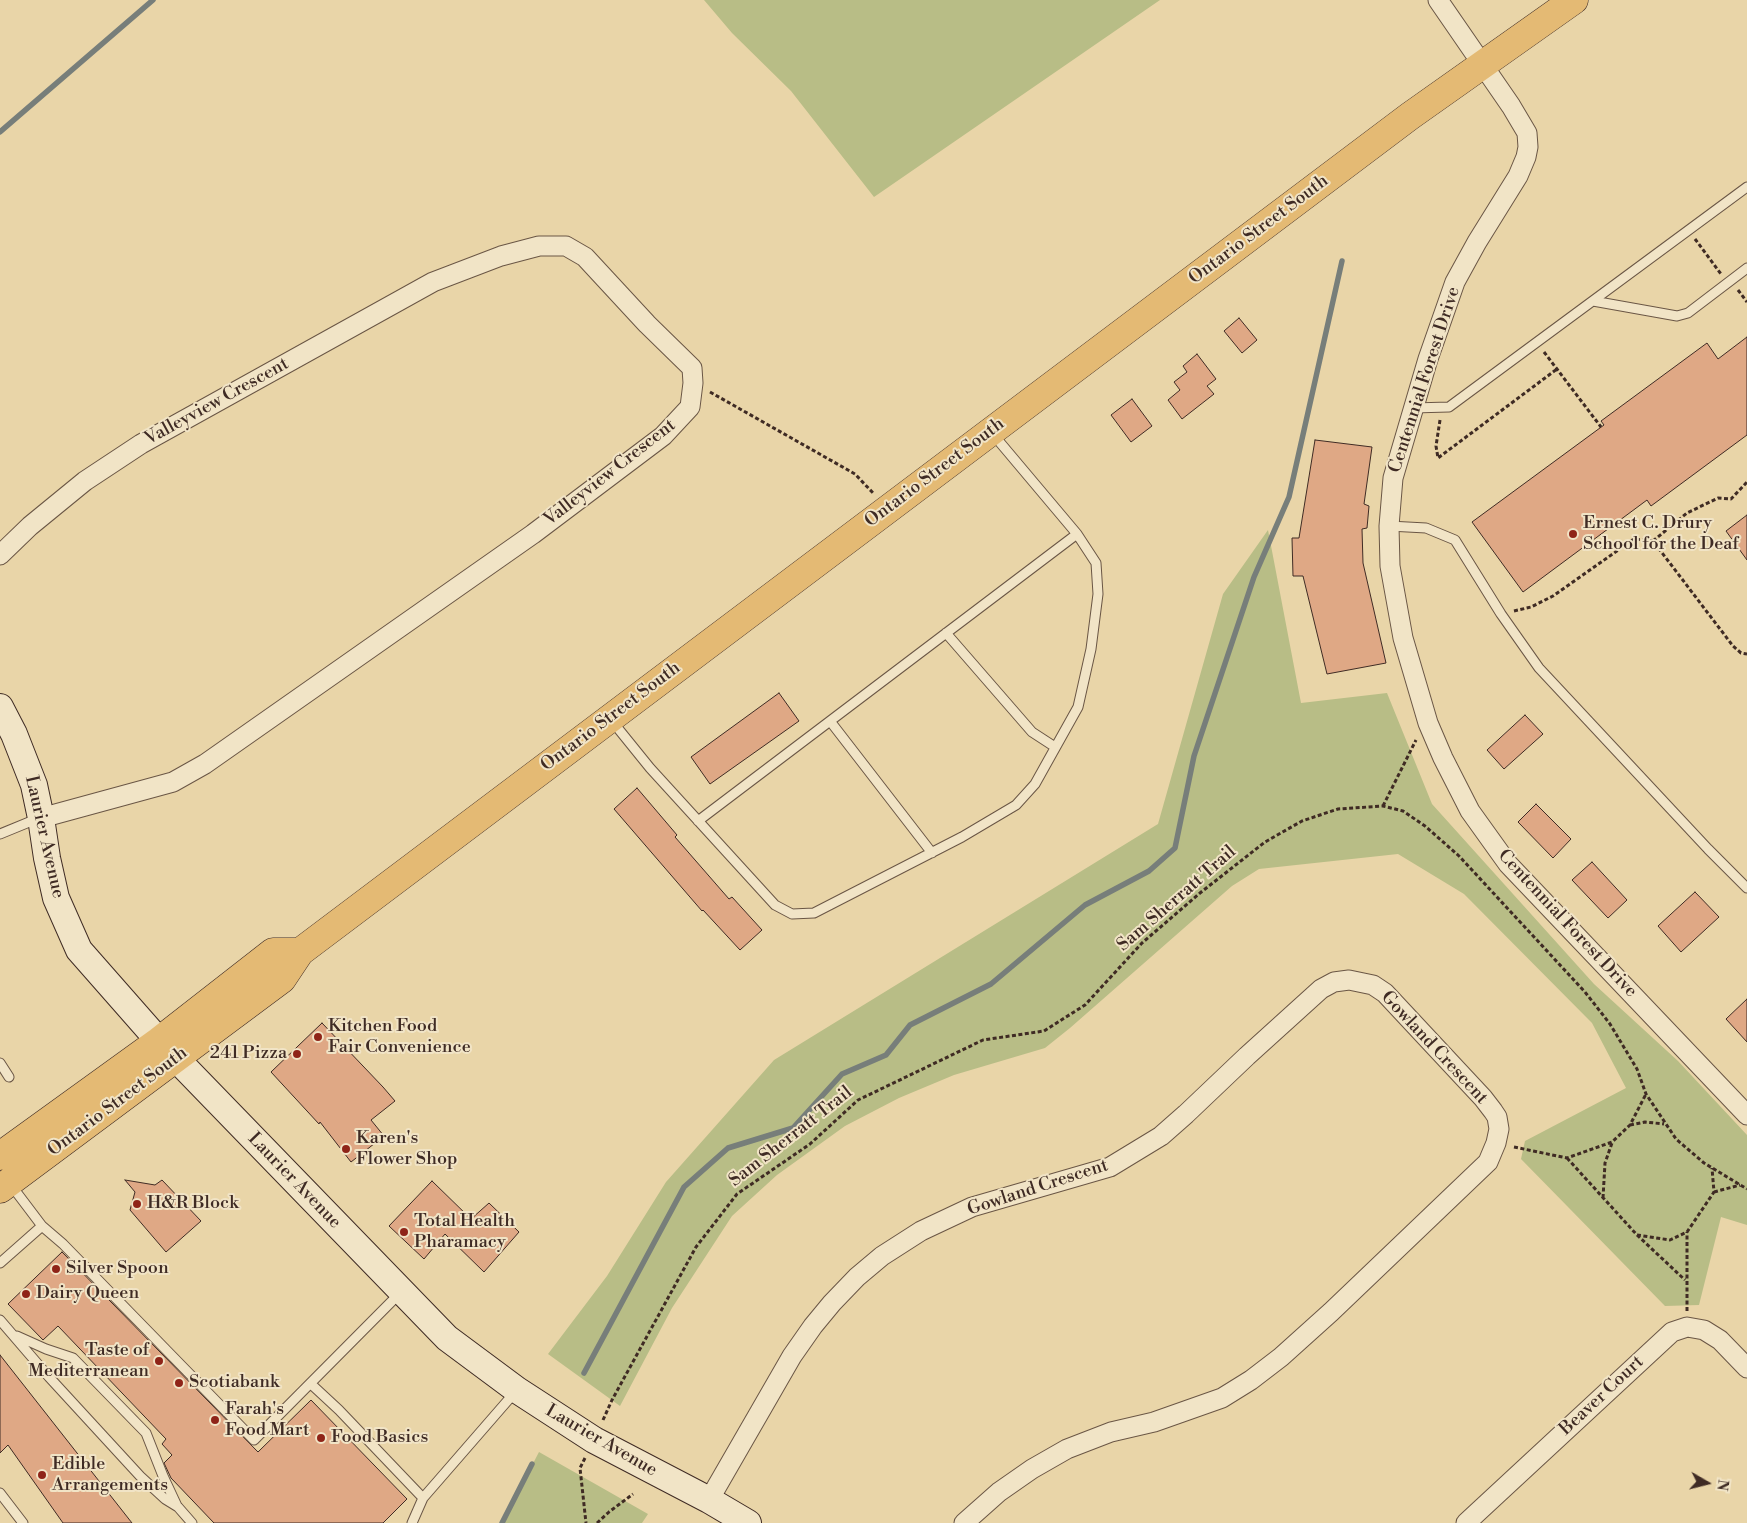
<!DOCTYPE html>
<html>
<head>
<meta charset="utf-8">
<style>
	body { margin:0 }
	#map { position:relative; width:1747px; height:1523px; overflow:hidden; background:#e9d5a8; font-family:"Libre Bodoni",serif }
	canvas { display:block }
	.north { position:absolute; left:1682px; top:1458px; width:50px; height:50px; -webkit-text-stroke:4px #f1e4c6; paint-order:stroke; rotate:98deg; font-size:14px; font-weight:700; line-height:20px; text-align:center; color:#3f2b24 }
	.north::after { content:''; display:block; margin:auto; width:18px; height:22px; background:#3f2b24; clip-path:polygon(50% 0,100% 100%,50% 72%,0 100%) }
</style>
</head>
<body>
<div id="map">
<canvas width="1747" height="1523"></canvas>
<div class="north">N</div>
</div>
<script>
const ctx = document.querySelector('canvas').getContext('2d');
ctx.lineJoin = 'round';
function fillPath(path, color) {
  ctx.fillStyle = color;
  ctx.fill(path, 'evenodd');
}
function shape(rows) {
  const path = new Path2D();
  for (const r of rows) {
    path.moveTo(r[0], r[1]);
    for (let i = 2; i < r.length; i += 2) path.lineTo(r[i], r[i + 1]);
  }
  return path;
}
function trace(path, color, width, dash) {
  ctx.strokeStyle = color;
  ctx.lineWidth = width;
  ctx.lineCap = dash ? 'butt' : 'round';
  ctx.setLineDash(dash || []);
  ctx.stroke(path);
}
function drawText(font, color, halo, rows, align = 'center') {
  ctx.font = font + ' "Libre Bodoni",serif';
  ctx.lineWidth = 4;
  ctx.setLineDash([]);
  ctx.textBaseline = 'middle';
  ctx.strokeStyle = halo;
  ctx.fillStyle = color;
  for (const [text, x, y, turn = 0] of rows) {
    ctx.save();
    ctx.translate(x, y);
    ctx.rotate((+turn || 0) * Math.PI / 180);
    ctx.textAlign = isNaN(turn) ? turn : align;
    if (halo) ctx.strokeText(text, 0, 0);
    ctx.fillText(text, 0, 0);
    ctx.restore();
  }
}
const green = shape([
	[704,0,1160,0,874,197,791,91,732,33],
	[1268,530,1301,703,1387,693,1432,804,1594,984,1678,1061,1747,1135,1747,1225,1721,1217,1699,1305,1665,1306,1521,1159,1525,1141,1626,1088,1592,1023,1464,894,1398,854,1259,869,1232,886,1070,1028,1045,1048,954,1075,899,1098,845,1126,777,1175,732,1216,672,1308,620,1406,548,1354,607,1276,666,1182,774,1060,1158,824,1223,594],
	[539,1452,648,1514,642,1523,502,1523]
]);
const stream = shape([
	[0,132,153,0],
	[584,1373,684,1187,728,1148,793,1128,842,1074,886,1055,910,1025,991,984,1085,905,1149,871,1175,848,1194,756,1254,577,1289,497,1342,261],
	[502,1523,532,1464]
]);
const building = shape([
	[1239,318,1257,340,1242,353,1224,331,1239,318],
	[1747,337,1747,435,1651,506,1647,500,1523,592,1472,522,1604,425,1601,421,1707,343,1718,359,1747,337],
	[1197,354,1216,379,1207,386,1214,394,1182,419,1168,400,1180,390,1174,382,1187,372,1183,366,1197,354],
	[1132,399,1152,426,1131,442,1111,415,1132,399],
	[1315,440,1372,447,1364,504,1369,506,1367,528,1362,529,1363,563,1386,663,1327,674,1303,576,1293,576,1292,538,1299,538,1315,440],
	[1747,515,1747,560,1726,531,1747,515],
	[779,693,799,721,710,784,691,757,779,693],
	[1525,715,1543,734,1504,769,1487,750,1525,715],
	[637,788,677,835,675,837,729,899,732,897,762,930,740,950,703,910,702,911,614,809,637,788],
	[1536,804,1571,839,1553,858,1518,822,1536,804],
	[1592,862,1627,900,1608,918,1572,880,1592,862],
	[1695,892,1719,917,1681,952,1658,926,1695,892],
	[1747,999,1747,1042,1726,1019,1747,999],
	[322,1023,383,1087,395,1101,371,1120,384,1136,351,1162,320,1122,319,1124,271,1072,322,1023],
	[125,1180,155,1185,162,1180,201,1221,166,1252,130,1210,135,1192,125,1180],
	[432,1181,471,1219,489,1203,519,1232,484,1272,445,1234,424,1259,389,1226,432,1181],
	[62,1252,258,1452,311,1400,407,1499,383,1523,214,1523,171,1478,164,1463,172,1455,162,1444,166,1439,58,1326,43,1340,8,1304,62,1252],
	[0,1355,132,1523,63,1523,8,1445,0,1453,0,1355]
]);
const path = shape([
	[1695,239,1721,274],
	[1738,290,1747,302],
	[1544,352,1601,427],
	[710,392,855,474,874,494],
	[1440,420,1436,446,1438,458,1557,369],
	[1653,541,1687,513,1718,498,1731,499,1747,482],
	[1514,611,1531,607,1553,596,1634,539,1653,541,1733,646,1741,653,1747,654],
	[1383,806,1416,740],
	[1630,1125,1645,1122,1664,1124],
	[1514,1147,1567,1158,1612,1142,1630,1125,1646,1094],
	[1567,1158,1637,1235,1670,1240,1687,1232,1714,1192,1712,1168],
	[1714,1192,1740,1185],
	[1603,1198,1605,1163,1612,1143],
	[1637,1235,1685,1280],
	[1687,1311,1687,1232],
	[603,1420,612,1400,696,1247,737,1194,810,1144,858,1100,983,1040,1044,1031,1085,1005,1142,943,1200,893,1265,842,1302,821,1338,809,1383,806,1403,811,1425,826,1459,856,1585,992,1610,1024,1637,1069,1646,1094,1676,1139,1704,1163,1747,1189],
	[585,1458,580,1468,586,1523],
	[597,1523,609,1512,633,1494]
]);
const lane = shape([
	[1593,301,1677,316,1688,313,1747,268],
	[1413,408,1449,407,1747,187],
	[1389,526,1426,528,1455,540,1501,614,1539,668,1708,849,1747,888],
	[946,633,1032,732,1055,747],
	[612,721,650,768,775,905,792,914,814,913,962,837,1016,805,1035,784,1078,707,1091,649,1098,594,1096,563,1077,534,992,433],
	[830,721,932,853],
	[698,821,1077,534],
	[0,834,39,818],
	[0,1063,9,1077],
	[11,1185,42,1226,63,1244,254,1440,400,1293],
	[0,1263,42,1226],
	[0,1320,49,1377,140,1476,165,1499,178,1507,192,1523],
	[17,1336,46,1349,73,1358,146,1433,163,1476,177,1506],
	[311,1384,339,1410,423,1498,516,1391],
	[0,1493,23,1523],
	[412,1523,423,1498]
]);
const street = shape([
	[1438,0,1511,106,1527,133,1528,147,1526,157,1518,176,1477,242,1455,282,1428,359,1393,478,1389,526,1390,566,1403,638,1428,723,1443,758,1470,811,1508,864,1747,1115],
	[0,555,30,526,85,481,141,444,433,282,501,256,539,246,566,246,585,257,647,324,692,368,693,383,690,407,663,436,533,534,205,764,173,782,41,818],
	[709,1500,792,1356,813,1326,832,1303,857,1277,882,1256,921,1231,972,1207,1110,1167,1161,1136,1186,1114,1247,1056,1321,989,1334,982,1349,980,1373,985,1385,993,1483,1098,1493,1111,1497,1117,1499,1129,1496,1143,1488,1162,1331,1312,1281,1357,1251,1380,1222,1398,1154,1422,1111,1432,1067,1449,1032,1469,999,1492,964,1523],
	[1466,1523,1672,1332,1687,1327,1704,1330,1720,1340,1747,1368]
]);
const secondary = shape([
	[0,707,14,734,34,785,41,818,47,858,56,898,79,950,159,1041,447,1338,517,1390,594,1440,709,1500,748,1523]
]);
const primary = shape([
	[0,1156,159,1041,273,952,300,952],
	[0,1189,282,979,300,952,1410,116,1574,0]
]);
const markers = [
	[1573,534,5,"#8f2418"],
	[318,1037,5,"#8f2418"],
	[297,1054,5,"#8f2418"],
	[346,1149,5,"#8f2418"],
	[137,1204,5,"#8f2418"],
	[404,1232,5,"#8f2418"],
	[56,1269,5,"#8f2418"],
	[26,1294,5,"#8f2418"],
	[159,1361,5,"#8f2418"],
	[179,1383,5,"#8f2418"],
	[215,1420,5,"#8f2418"],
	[321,1438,5,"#8f2418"],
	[42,1475,5,"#8f2418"]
];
const streetNames = [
	["Ontario Street South",1259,230,-37],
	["Centennial Forest Drive",1425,380,-72],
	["Valleyview Crescent",217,402,-29],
	["Valleyview Crescent",610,473,-38],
	["Ontario Street South",935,473,-37],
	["Ontario Street South",611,717,-37],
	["Laurier Avenue",44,837,77],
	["Sam Sherratt Trail",1177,899,-41],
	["Centennial Forest Drive",1567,924,47],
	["Gowland Crescent",1434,1048,47],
	["Ontario Street South",118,1102,-37],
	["Sam Sherratt Trail",791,1137,-38],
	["Laurier Avenue",294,1181,46],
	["Gowland Crescent",1038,1188,-18],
	["Beaver Court",1602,1396,-43],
	["Laurier Avenue",601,1441,30]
];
const poiNames = [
	["Ernest C. Drury",1583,524],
	["School for the Deaf",1583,545],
	["Kitchen Food",328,1027],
	["Fair Convenience",328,1048],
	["241 Pizza",287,1054,"right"],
	["Karen's",356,1139],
	["Flower Shop",356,1160],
	["H&R Block",147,1204],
	["Total Health",414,1222],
	["Pharamacy",414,1243],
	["Silver Spoon",66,1269],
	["Dairy Queen",36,1294],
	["Taste of",149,1351,"right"],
	["Mediterranean",149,1372,"right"],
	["Scotiabank",189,1383],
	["Farah's",225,1410],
	["Food Mart",225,1431],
	["Food Basics",331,1438],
	["Edible",52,1465],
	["Arrangements",52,1486]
];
fillPath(green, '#b8bd86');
trace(stream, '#777e7a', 5.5);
fillPath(building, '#dfa885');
trace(building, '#3f2b24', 1);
trace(lane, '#6a5645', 11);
trace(street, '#6a5645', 21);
trace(secondary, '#3f2b24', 28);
trace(primary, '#3f2b24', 29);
trace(path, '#3f2b24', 3, [4, 2.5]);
trace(lane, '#f1e4c6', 9);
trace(street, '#f1e4c6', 19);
trace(secondary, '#f1e4c6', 26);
trace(primary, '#e4ba74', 28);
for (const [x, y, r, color] of markers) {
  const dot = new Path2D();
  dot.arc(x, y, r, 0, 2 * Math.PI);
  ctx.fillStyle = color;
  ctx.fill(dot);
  trace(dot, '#f1e4c6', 2);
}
drawText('18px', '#3f2b24', '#f1e4c6', streetNames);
drawText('18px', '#3f2b24', '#f1e4c6', poiNames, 'left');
</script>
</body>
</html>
